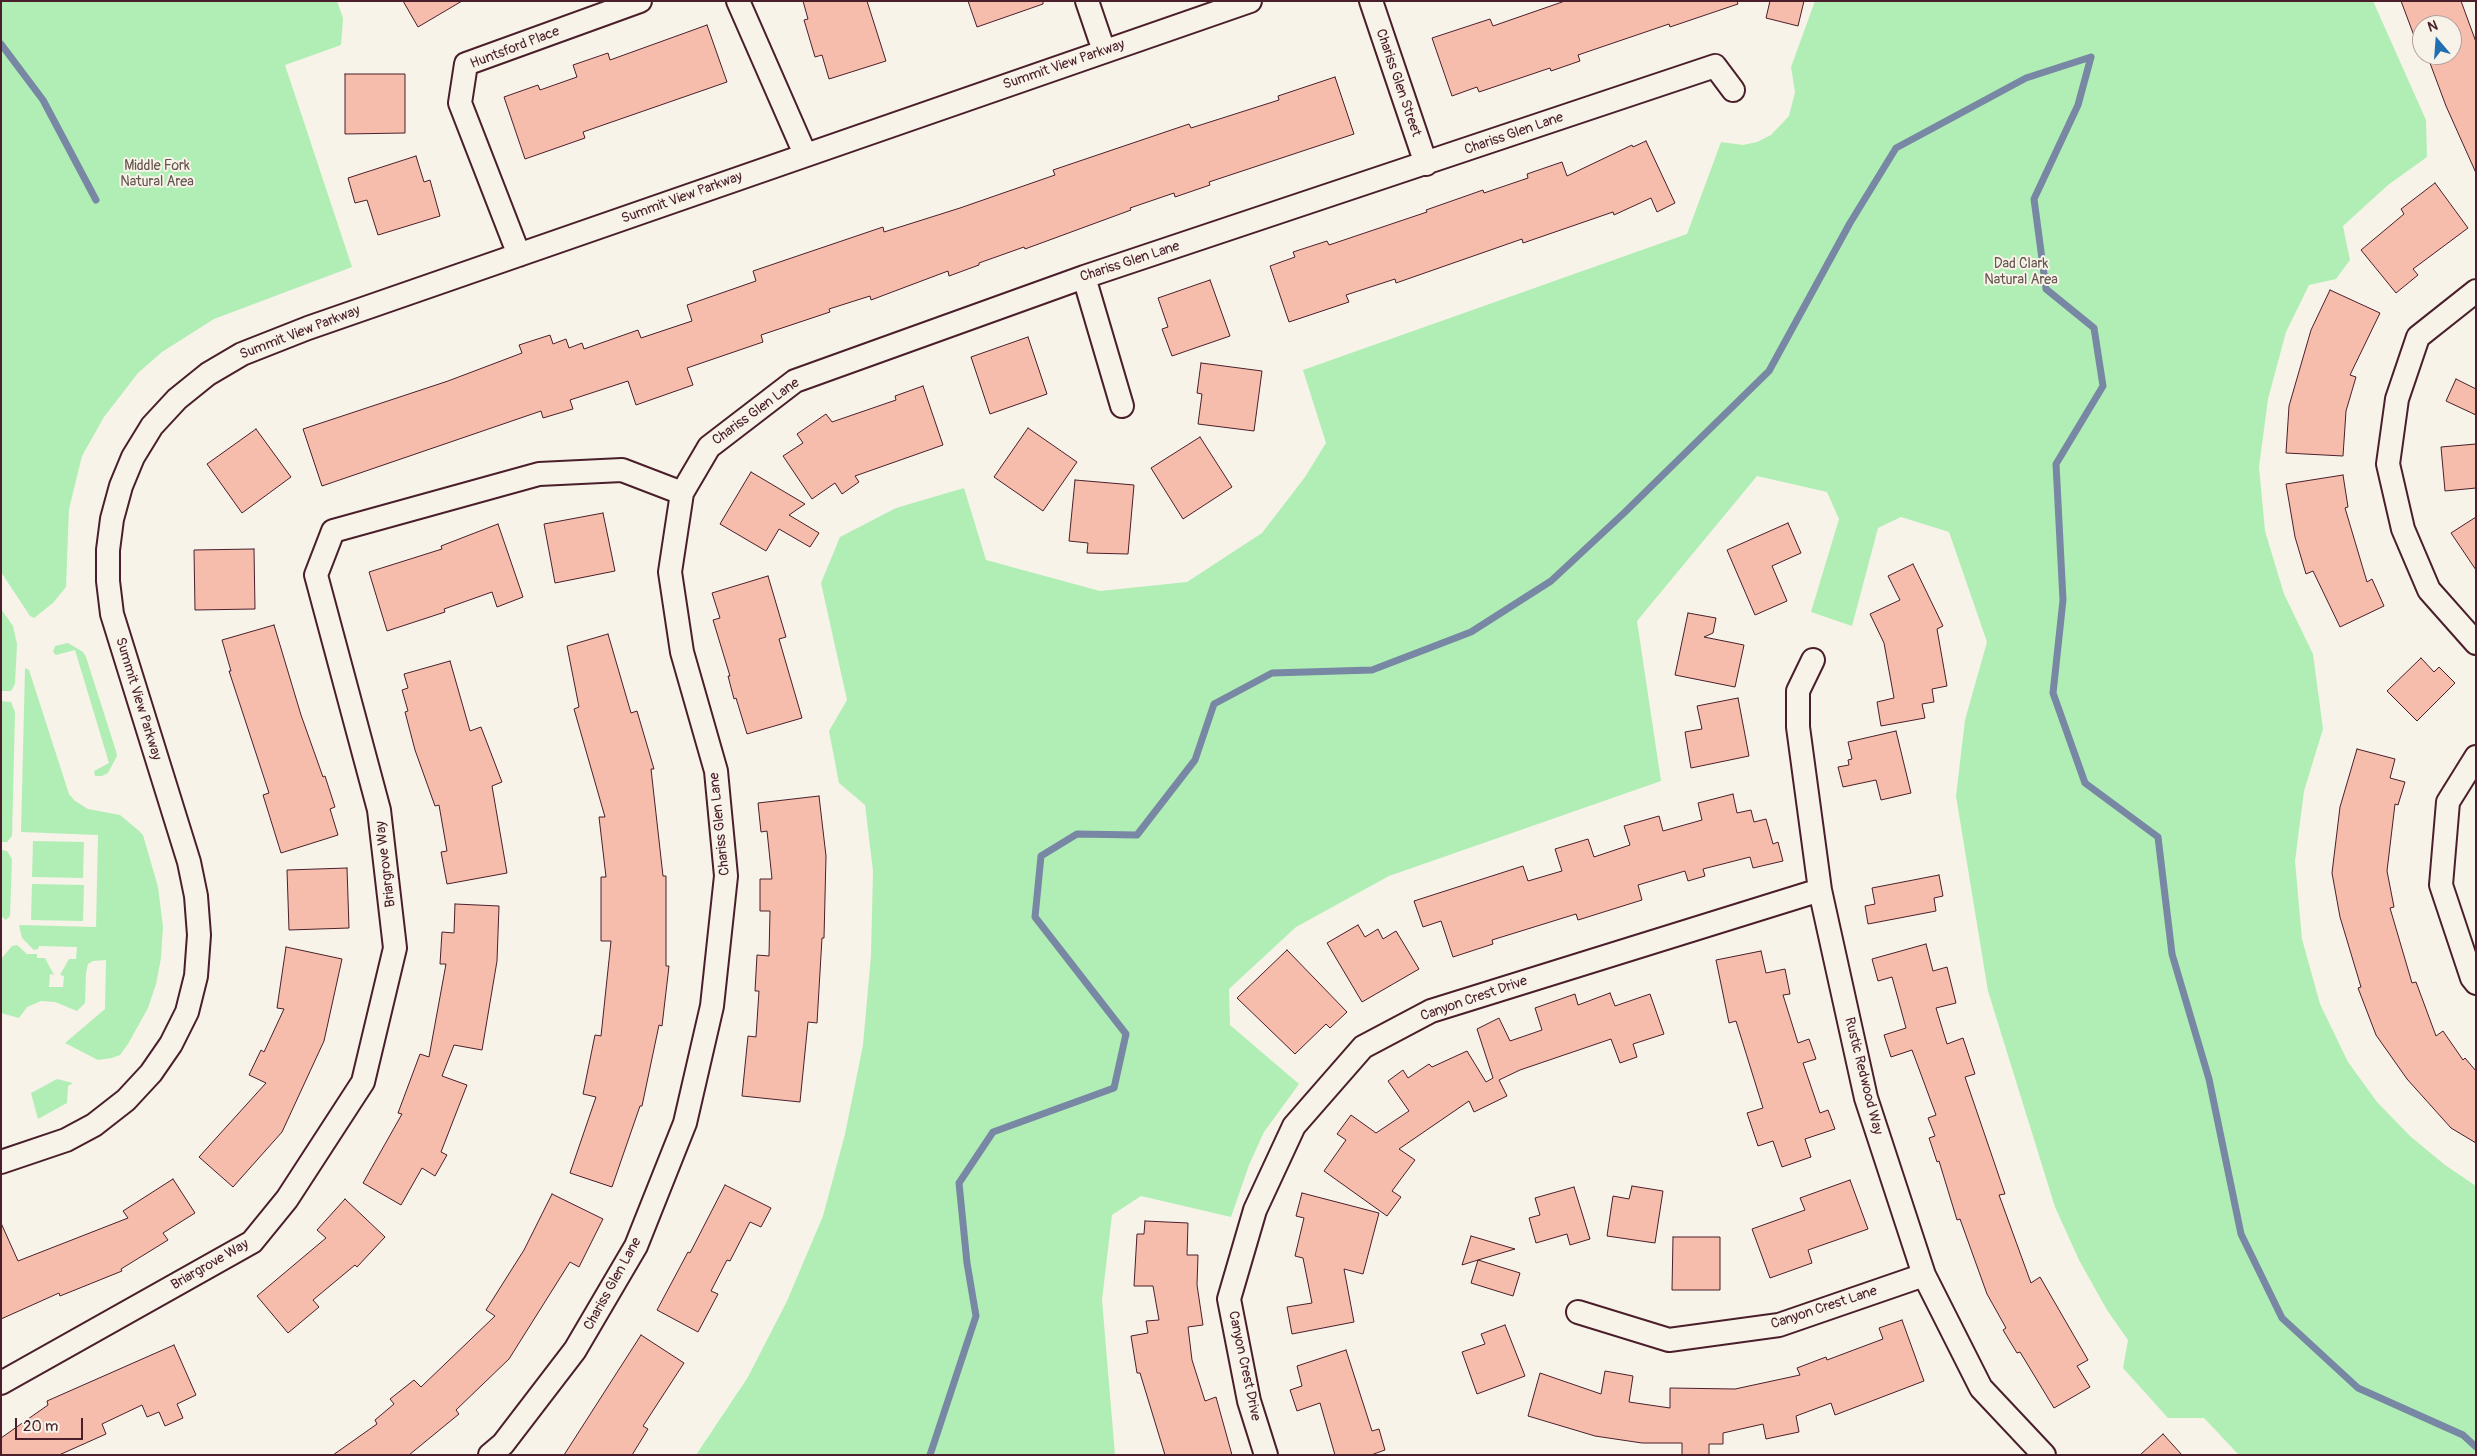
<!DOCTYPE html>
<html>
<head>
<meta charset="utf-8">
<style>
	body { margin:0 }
	#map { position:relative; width:2477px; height:1456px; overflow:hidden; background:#f7f3e8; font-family:Pangolin,sans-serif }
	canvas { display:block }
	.frame { position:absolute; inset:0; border:2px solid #4a1f2b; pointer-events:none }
	.north { position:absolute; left:2412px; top:15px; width:50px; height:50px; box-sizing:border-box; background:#f7f3e8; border:1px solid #b29e9c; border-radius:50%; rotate:342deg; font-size:14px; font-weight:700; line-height:20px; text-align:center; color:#4a1f2b }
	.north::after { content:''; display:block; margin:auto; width:18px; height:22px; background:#1f6fb2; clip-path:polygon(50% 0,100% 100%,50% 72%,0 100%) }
	.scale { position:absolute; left:15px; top:1418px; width:68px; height:22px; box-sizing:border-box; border:2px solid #4a1f2b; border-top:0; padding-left:6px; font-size:15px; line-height:18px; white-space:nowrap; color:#4a1f2b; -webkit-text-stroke:4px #f7f3e8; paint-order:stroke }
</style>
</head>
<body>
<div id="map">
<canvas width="2477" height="1456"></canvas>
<div class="frame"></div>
<div class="north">N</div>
<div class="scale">20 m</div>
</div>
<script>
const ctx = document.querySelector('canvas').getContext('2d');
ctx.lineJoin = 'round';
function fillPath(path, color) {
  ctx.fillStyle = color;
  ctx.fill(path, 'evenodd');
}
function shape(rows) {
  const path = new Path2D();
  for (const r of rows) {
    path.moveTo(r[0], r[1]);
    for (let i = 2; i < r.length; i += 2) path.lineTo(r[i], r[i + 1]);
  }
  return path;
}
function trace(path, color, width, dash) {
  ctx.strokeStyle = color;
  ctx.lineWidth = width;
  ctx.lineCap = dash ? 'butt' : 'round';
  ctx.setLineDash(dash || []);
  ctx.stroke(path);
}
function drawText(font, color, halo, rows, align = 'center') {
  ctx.font = font + ' Pangolin,sans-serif';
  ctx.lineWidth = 4;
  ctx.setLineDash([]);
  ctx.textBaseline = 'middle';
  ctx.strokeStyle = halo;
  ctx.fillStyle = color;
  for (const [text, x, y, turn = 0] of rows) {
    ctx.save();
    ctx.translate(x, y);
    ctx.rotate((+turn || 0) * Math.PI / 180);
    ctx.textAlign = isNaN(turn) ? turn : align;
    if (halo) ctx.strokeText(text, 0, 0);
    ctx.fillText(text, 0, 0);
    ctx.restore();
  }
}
const green = shape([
	[1,1,337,1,343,18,341,45,285,65,352,267,214,319,162,352,138,373,104,417,82,456,69,509,66,587,53,603,34,618,30,616,1,572],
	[1815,1,2373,1,2426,120,2427,157,2388,185,2343,226,2350,260,2336,279,2309,285,2286,332,2268,399,2259,467,2265,531,2284,594,2313,654,2323,729,2304,791,2295,861,2302,939,2320,1004,2348,1062,2377,1102,2410,1136,2445,1165,2476,1186,2476,1455,2239,1455,2204,1418,2168,1418,2123,1368,2128,1340,2107,1310,2079,1260,2055,1207,1988,991,1956,796,1965,720,1987,642,1949,532,1901,517,1878,528,1852,626,1811,612,1839,519,1827,492,1757,476,1637,621,1661,781,1389,876,1296,927,1229,989,1230,1025,1299,1084,1264,1132,1249,1165,1231,1217,1141,1196,1112,1215,1102,1300,1115,1455,696,1455,748,1377,787,1301,823,1216,845,1134,863,1045,871,955,873,871,865,805,839,783,829,731,847,700,821,583,840,537,896,508,964,488,986,560,1100,591,1187,582,1262,533,1305,477,1326,443,1303,370,1687,234,1721,142,1743,145,1757,142,1771,135,1789,116,1795,92,1791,67],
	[1,609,13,626,17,644,15,684,11,691,1,691],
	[68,643,83,652,86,657,116,751,117,756,108,773,102,776,95,776,94,771,109,763,75,650,56,655,53,652,55,646],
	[25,668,29,670,69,794,75,801,88,809,120,815,138,830,143,835,158,887,163,927,161,958,156,984,148,1008,128,1044,120,1055,112,1058,98,1060,65,1043,105,1009,106,960,93,961,88,964,86,973,85,1003,77,1011,55,1002,41,1001,27,1007,19,1018,1,1013,1,959,12,946,17,945,27,954,37,954,37,958,45,958,54,975,50,974,49,987,63,987,64,976,60,975,69,959,76,959,77,947,39,946,38,949,34,950,22,938,19,925,96,927,98,835,21,832],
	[1,701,11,702,15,712,12,836,7,842,1,842],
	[33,841,84,842,83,878,32,877],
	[1,850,7,851,12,859,10,916,6,920,1,916],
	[32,884,84,885,83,921,31,920],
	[57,1079,73,1083,68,1086,67,1103,38,1119,31,1093]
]);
const stream = shape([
	[1,44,43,100,96,200],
	[2091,57,2078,105,2034,199,2046,289,2094,328,2103,386,2056,464,2063,600,2053,693,2085,783,2158,837,2172,954,2209,1079,2241,1234,2282,1318,2358,1388,2463,1435,2476,1447],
	[930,1455,976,1316,967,1263,959,1183,993,1132,1114,1088,1126,1034,1035,917,1041,856,1077,834,1137,835,1195,760,1214,704,1272,673,1372,670,1471,632,1551,581,1624,513,1769,371,1850,223,1896,148,2026,78,2091,57]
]);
const building = shape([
	[403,1,462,1,418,27,403,1],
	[803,1,867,1,886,61,829,79,822,55,815,57,804,20,808,19,803,1],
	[968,1,1043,1,1043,4,977,27,968,1],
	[1565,1,1737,1,1738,4,1670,27,1669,24,1578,55,1580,61,1551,71,1550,68,1479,92,1477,87,1452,96,1432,38,1490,19,1493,26,1565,1],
	[1770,1,1804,1,1798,26,1766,18,1770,1],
	[2401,1,2461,1,2476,42,2476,173,2446,106,2427,55,2452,55,2452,25,2422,25,2422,55,2426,55,2422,57,2401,1],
	[707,25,727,82,583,132,585,138,525,159,504,97,538,85,540,90,577,77,573,65,608,53,610,60,707,25],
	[345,74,405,74,405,133,345,134,345,74],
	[1335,77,1354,134,1209,182,1210,185,1175,197,1174,193,1130,208,1131,210,1025,249,1024,247,979,263,979,265,949,276,948,271,871,300,870,296,829,309,830,312,761,335,763,342,687,368,693,385,636,405,628,381,570,400,573,409,543,418,541,411,322,486,303,429,448,381,522,353,519,345,550,335,553,344,566,339,569,348,582,343,584,349,638,330,641,338,692,321,687,305,756,281,753,271,883,227,884,232,960,208,1055,175,1053,170,1189,124,1191,128,1279,100,1278,96,1335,77],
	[1646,141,1675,203,1657,212,1651,198,1614,215,1613,212,1523,243,1522,239,1396,283,1395,279,1346,295,1349,302,1289,322,1270,266,1295,257,1293,252,1327,241,1329,245,1427,212,1426,210,1483,190,1484,193,1528,178,1527,174,1562,162,1567,176,1632,145,1633,147,1646,141],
	[416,156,424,182,430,180,440,216,378,235,367,200,355,203,348,178,416,156],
	[2435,183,2468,228,2413,269,2418,275,2396,293,2361,250,2404,214,2401,209,2435,183],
	[1210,280,1230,336,1172,356,1162,329,1168,327,1158,298,1210,280],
	[2330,290,2380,313,2350,375,2356,377,2346,411,2343,456,2286,453,2289,406,2311,330,2330,290],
	[1028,337,1047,394,990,414,971,357,1028,337],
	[1201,363,1262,371,1254,431,1198,424,1202,394,1197,393,1201,363],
	[2456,379,2476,389,2476,415,2446,401,2456,379],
	[923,386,943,445,855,476,859,482,842,494,835,483,812,499,783,456,803,443,797,434,826,414,832,422,896,400,895,396,923,386],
	[1028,428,1077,462,1043,511,994,477,1028,428],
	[256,429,291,477,242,513,207,464,256,429],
	[1200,437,1232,487,1183,519,1151,468,1200,437],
	[2476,444,2476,488,2445,491,2441,447,2476,444],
	[751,472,805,504,789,515,819,533,810,547,779,529,766,551,720,524,751,472],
	[2343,475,2348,507,2345,508,2367,582,2372,579,2384,606,2340,627,2313,571,2306,574,2295,537,2286,484,2343,475],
	[1075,480,1134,485,1128,554,1087,553,1088,543,1069,541,1075,480],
	[603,513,615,571,555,583,544,524,603,513],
	[2476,517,2476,570,2451,533,2476,517],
	[1788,523,1801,553,1772,566,1787,601,1755,615,1727,550,1788,523],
	[498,524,523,597,497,607,492,592,444,609,445,612,387,631,369,572,442,549,441,546,498,524],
	[254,549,255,609,195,610,194,550,254,549],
	[1913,564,1943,626,1937,629,1947,686,1932,689,1934,702,1922,704,1925,718,1881,726,1877,702,1894,698,1884,643,1870,614,1900,600,1888,576,1913,564],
	[768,576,786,637,779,639,802,718,747,734,736,698,734,699,728,676,730,676,713,620,720,618,712,593,768,576],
	[1688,613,1716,618,1713,633,1704,637,1744,645,1735,687,1675,675,1688,613],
	[274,625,301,715,323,777,325,776,335,807,330,809,338,835,281,853,263,795,269,793,229,671,231,671,222,640,274,625],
	[608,634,631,713,637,711,654,769,651,769,663,876,666,876,666,966,669,966,662,1026,659,1025,642,1106,640,1106,612,1187,570,1173,596,1097,583,1094,595,1035,601,1036,611,941,601,941,601,877,606,877,599,817,605,817,574,709,579,707,567,646,608,634],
	[2421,658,2434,672,2439,667,2455,683,2417,721,2387,691,2421,658],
	[450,661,470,731,481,727,502,782,492,786,507,873,447,884,441,852,447,851,439,805,435,806,415,750,405,712,408,711,402,690,408,688,404,674,450,661],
	[1738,698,1749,756,1691,768,1685,732,1702,729,1697,706,1738,698],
	[1896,731,1911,793,1881,800,1876,780,1843,787,1838,767,1849,765,1848,760,1852,759,1848,742,1896,731],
	[2357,749,2395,759,2390,778,2405,782,2398,805,2395,804,2387,871,2394,907,2390,908,2412,983,2416,982,2436,1036,2443,1031,2463,1060,2465,1058,2476,1071,2476,1143,2451,1128,2407,1079,2376,1035,2358,988,2361,987,2340,917,2332,873,2340,807,2357,749],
	[1733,794,1737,813,1751,810,1754,822,1766,819,1773,844,1778,842,1783,861,1753,868,1750,857,1703,869,1705,876,1688,881,1685,871,1638,885,1642,900,1578,920,1576,914,1492,940,1493,944,1453,957,1441,921,1423,927,1414,901,1523,866,1528,881,1562,871,1555,849,1588,839,1594,857,1630,845,1624,826,1659,816,1663,831,1702,820,1698,803,1733,794],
	[819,796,826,856,824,938,822,938,817,1023,808,1022,800,1102,742,1096,748,1036,756,1037,759,991,755,991,757,955,769,956,770,911,760,911,760,879,772,879,767,831,761,832,758,803,819,796],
	[347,868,349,928,289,930,287,870,347,868],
	[1939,875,1943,896,1934,898,1936,911,1868,924,1865,906,1875,904,1872,888,1939,875],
	[455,904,499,906,497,961,482,1050,454,1045,442,1076,467,1085,441,1152,447,1155,435,1176,422,1168,401,1205,363,1183,402,1114,398,1113,420,1054,429,1057,446,964,440,964,442,932,454,933,455,904],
	[1358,925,1365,937,1378,929,1383,939,1396,931,1419,969,1362,1002,1327,943,1358,925],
	[1926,944,1933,971,1947,967,1956,1003,1936,1008,1947,1044,1963,1038,1975,1074,1965,1077,2005,1194,1999,1195,2031,1283,2040,1277,2088,1360,2077,1366,2090,1387,2054,1408,2020,1352,2017,1353,2003,1330,2006,1328,1987,1294,1960,1219,1957,1220,1939,1161,1937,1162,1929,1138,1935,1136,1928,1118,1936,1115,1912,1050,1891,1057,1884,1035,1906,1028,1892,977,1878,981,1872,959,1926,944],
	[286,947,342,959,324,1041,282,1132,233,1187,199,1157,266,1083,249,1075,261,1050,264,1052,284,1009,277,1008,286,947],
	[1287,950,1347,1012,1330,1028,1326,1024,1295,1054,1237,998,1287,950],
	[1761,951,1766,973,1785,969,1790,994,1783,995,1798,1043,1809,1039,1816,1059,1803,1063,1820,1113,1828,1110,1835,1129,1805,1139,1811,1157,1782,1167,1773,1141,1758,1146,1747,1113,1763,1108,1736,1021,1729,1023,1716,960,1761,951],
	[1610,993,1615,1006,1650,994,1664,1034,1633,1044,1637,1057,1620,1063,1611,1039,1520,1070,1499,1080,1507,1096,1474,1112,1469,1101,1399,1149,1415,1160,1392,1191,1401,1197,1387,1216,1324,1171,1346,1140,1337,1134,1351,1115,1376,1133,1409,1111,1388,1081,1403,1070,1408,1078,1429,1064,1432,1067,1467,1051,1486,1082,1493,1078,1477,1029,1499,1018,1510,1041,1542,1030,1535,1008,1575,994,1578,1005,1610,993],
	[173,1179,195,1213,163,1233,168,1240,121,1269,122,1271,60,1296,59,1293,1,1319,1,1223,18,1261,128,1218,123,1211,173,1179],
	[1850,1180,1868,1229,1808,1250,1812,1263,1770,1278,1752,1229,1805,1210,1800,1198,1850,1180],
	[725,1185,771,1208,761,1227,750,1222,730,1261,727,1260,711,1291,718,1294,698,1332,657,1310,688,1252,690,1253,725,1185],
	[1632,1186,1663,1191,1655,1243,1607,1236,1613,1196,1629,1199,1632,1186],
	[1574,1187,1590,1239,1570,1245,1567,1234,1536,1243,1529,1218,1540,1215,1535,1198,1574,1187],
	[1302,1193,1379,1213,1363,1274,1344,1269,1354,1322,1292,1334,1287,1307,1312,1303,1303,1258,1295,1256,1304,1218,1296,1216,1302,1193],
	[552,1194,603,1219,579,1267,570,1262,509,1359,456,1410,459,1414,409,1455,333,1455,377,1424,375,1420,394,1404,390,1399,414,1380,421,1387,495,1316,486,1310,524,1250,552,1194],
	[345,1199,385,1237,357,1267,355,1265,313,1300,319,1307,288,1333,257,1296,326,1238,317,1230,345,1199],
	[1145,1221,1188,1223,1187,1255,1198,1255,1197,1285,1203,1325,1188,1327,1192,1360,1205,1401,1216,1397,1232,1455,1165,1455,1140,1373,1137,1373,1131,1336,1148,1333,1146,1321,1159,1320,1153,1286,1134,1286,1137,1234,1144,1234,1145,1221],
	[1471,1236,1515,1249,1478,1260,1520,1273,1513,1296,1471,1283,1478,1260,1462,1265,1471,1236],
	[1673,1237,1720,1237,1720,1290,1672,1290,1673,1237],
	[1902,1320,1924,1381,1835,1415,1831,1403,1796,1416,1799,1432,1766,1439,1763,1424,1723,1433,1723,1444,1709,1444,1709,1455,1682,1455,1682,1443,1642,1443,1595,1436,1528,1416,1540,1373,1601,1394,1605,1371,1633,1376,1629,1402,1670,1408,1670,1388,1735,1389,1800,1375,1797,1368,1826,1357,1827,1360,1883,1339,1879,1328,1902,1320],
	[1505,1325,1525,1376,1477,1394,1462,1352,1485,1344,1481,1334,1505,1325],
	[641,1335,684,1363,643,1426,648,1429,632,1455,564,1455,641,1335],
	[174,1345,196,1395,177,1404,183,1418,165,1426,159,1412,147,1417,142,1405,102,1424,106,1434,59,1455,1,1455,1,1438,48,1405,47,1401,174,1345],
	[1346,1350,1372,1431,1379,1429,1385,1450,1371,1455,1335,1455,1320,1403,1297,1411,1290,1390,1302,1386,1297,1366,1346,1350],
	[2163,1434,2182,1455,2140,1455,2163,1434]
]);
const minor = shape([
	[738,1,805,154],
	[1087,1,1104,51],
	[1371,1,1426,164],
	[519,255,460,103,466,64,640,1],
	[1084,277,1122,406],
	[2476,291,2418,337,2397,399,2388,464,2403,529,2429,590,2476,643],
	[1813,660,1798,691,1798,727,1820,890,1866,1098,1924,1275,1981,1388,2044,1455],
	[2476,757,2448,802,2441,885,2472,978,2476,983],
	[1,1162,66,1140,94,1125,126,1100,151,1073,171,1044,187,1012,196,976,199,935,196,896,189,862,112,614,108,581,108,550,112,519,121,486,133,457,152,426,177,399,208,374,242,354,308,328,1250,1],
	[1578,1312,1669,1340,1779,1325,1924,1275],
	[1,1383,252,1242,287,1199,363,1082,395,948,379,810,316,575,333,531,539,474,622,470,682,493],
	[490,1455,503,1444,575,1350,636,1246,685,1123,712,1006,726,876,716,771,682,652,670,572,682,493,709,447,795,381,1084,277,1715,66,1733,90],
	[1266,1455,1249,1401,1229,1299,1255,1210,1294,1126,1363,1047,1431,1011,1820,890]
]);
const streetNames = [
	["Huntsford Place",515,48,-21],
	["Summit View Parkway",1064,65,-19],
	["Chariss Glen Street",1398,83,71],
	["Chariss Glen Lane",1514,134,-19],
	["Summit View Parkway",682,198,-20],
	["Chariss Glen Lane",1130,262,-18],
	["Summit View Parkway",300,333,-21],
	["Chariss Glen Lane",756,412,-36],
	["Summit View Parkway",138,699,73],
	["Chariss Glen Lane",720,824,-96],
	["Briargrove Way",386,864,-97],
	["Canyon Crest Drive",1474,999,-19],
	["Rustic Redwood Way",1863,1076,76],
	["Briargrove Way",210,1265,-30],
	["Chariss Glen Lane",613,1284,-61],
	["Canyon Crest Lane",1824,1308,-18],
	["Canyon Crest Drive",1244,1366,78]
];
const parkNames = [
	["Middle Fork",157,166],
	["Natural Area",157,182],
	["Dad Clark",2021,264],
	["Natural Area",2021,280]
];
fillPath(green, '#b1eeb5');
trace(stream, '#7887a4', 7);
fillPath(building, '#f6bdac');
trace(building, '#4a1f2b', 1);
trace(minor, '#4a1f2b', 26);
trace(minor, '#f7f3e8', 22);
drawText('14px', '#4a1f2b', '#f7f3e8', streetNames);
drawText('14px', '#64534e', '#f7f3e8', parkNames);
</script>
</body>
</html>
